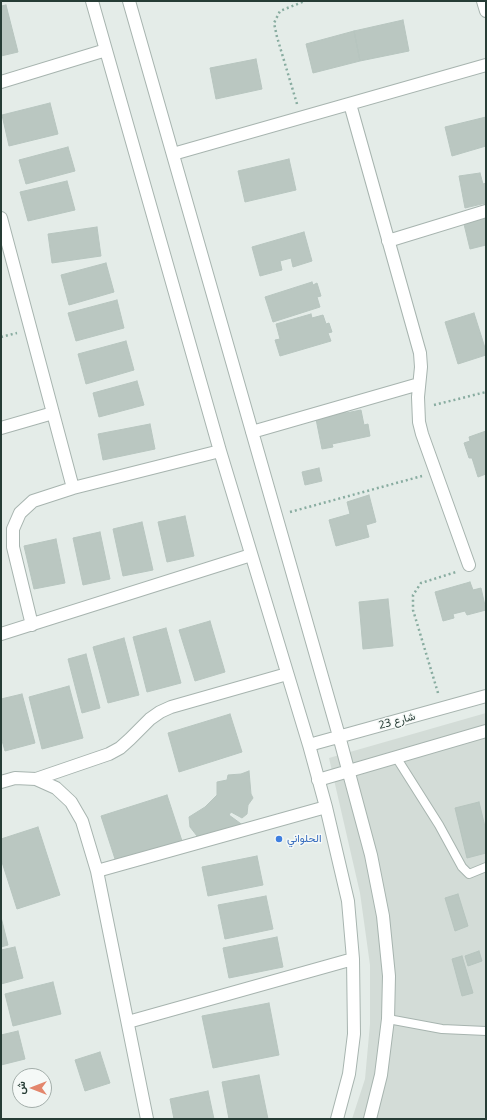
<!DOCTYPE html>
<html>
<head>
<meta charset="utf-8">
<style>
	body { margin:0 }
	#map { position:relative; width:487px; height:1120px; overflow:hidden; background:#e4ece8; font-family:"Noto Sans",Vazirmatn,sans-serif }
	canvas { display:block }
	.frame { position:absolute; inset:0; border:2px solid #263c35; pointer-events:none }
	.north { position:absolute; left:12px; top:1068px; width:40px; height:40px; box-sizing:border-box; background:#f5f9f7; border:1px solid #a2ada9; border-radius:50%; rotate:270deg; font-size:11px; font-weight:700; line-height:16px; text-align:center; color:#263c35 }
	.north::after { content:''; display:block; margin:auto; width:14px; height:18px; background:#e3866c; clip-path:polygon(50% 0,100% 100%,50% 72%,0 100%) }
</style>
</head>
<body>
<div id="map">
<canvas width="487" height="1120"></canvas>
<div class="frame"></div>
<div class="north">ش</div>
</div>
<script>
const ctx = document.querySelector('canvas').getContext('2d');
ctx.lineJoin = 'round';
function fillPath(path, color) {
  ctx.fillStyle = color;
  ctx.fill(path, 'evenodd');
}
function shape(rows) {
  const path = new Path2D();
  for (const r of rows) {
    path.moveTo(r[0], r[1]);
    for (let i = 2; i < r.length; i += 2) path.lineTo(r[i], r[i + 1]);
  }
  return path;
}
function trace(path, color, width, dash) {
  ctx.strokeStyle = color;
  ctx.lineWidth = width;
  ctx.lineCap = dash ? 'butt' : 'round';
  ctx.setLineDash(dash || []);
  ctx.stroke(path);
}
function drawText(font, color, halo, rows, align = 'center') {
  ctx.font = font + ' "Noto Sans",Vazirmatn,sans-serif';
  ctx.lineWidth = 3;
  ctx.setLineDash([]);
  ctx.textBaseline = 'middle';
  ctx.strokeStyle = halo;
  ctx.fillStyle = color;
  for (const [text, x, y, turn = 0] of rows) {
    ctx.save();
    ctx.translate(x, y);
    ctx.rotate((+turn || 0) * Math.PI / 180);
    ctx.textAlign = isNaN(turn) ? turn : align;
    if (halo) ctx.strokeText(text, 0, 0);
    ctx.fillText(text, 0, 0);
    ctx.restore();
  }
}
const built = shape([
	[486,713,486,1119,352,1119,365,1079,370,1024,370,965,360,893,329,758]
]);
const building = shape([
	[6,5,18,52,1,56,1,6,6,5],
	[403,20,409,51,360,61,354,31,403,20],
	[354,31,360,61,313,73,306,44,354,31],
	[256,59,262,89,216,99,210,68,256,59],
	[50,103,58,134,9,146,2,115,50,103],
	[486,117,486,146,452,156,445,127,486,117],
	[68,147,75,171,26,184,19,160,68,147],
	[289,159,296,190,245,202,238,171,289,159],
	[480,173,483,184,486,183,486,203,465,208,459,176,480,173],
	[67,181,75,210,28,221,20,192,67,181],
	[486,214,486,245,470,249,463,220,486,214],
	[97,227,101,256,52,263,48,234,97,227],
	[304,232,312,261,293,267,291,258,280,261,282,270,260,276,252,247,304,232],
	[106,263,114,292,69,305,61,275,106,263],
	[312,282,313,285,317,283,321,296,317,297,320,307,273,322,265,297,312,282],
	[117,300,124,328,76,341,68,313,117,300],
	[474,313,486,351,486,355,458,364,445,322,474,313],
	[311,314,312,318,323,315,326,324,329,323,332,332,328,333,331,341,280,356,275,340,280,339,276,324,311,314],
	[126,341,134,370,86,384,78,354,126,341],
	[137,381,144,405,99,417,93,393,137,381],
	[345,408,346,413,361,410,364,425,368,424,370,436,332,444,333,447,322,449,316,419,334,416,333,410,345,408],
	[150,424,155,449,103,460,98,434,150,424],
	[486,431,486,474,478,477,472,458,469,458,464,443,470,441,469,437,486,431],
	[319,468,322,481,305,485,302,472,319,468],
	[369,495,376,522,366,525,369,537,336,546,329,520,350,514,347,502,369,495],
	[185,516,194,556,167,562,158,522,185,516],
	[142,522,153,570,123,576,113,529,142,522],
	[100,532,110,579,83,585,73,538,100,532],
	[56,539,65,583,34,589,24,546,56,539],
	[470,582,473,590,481,588,486,610,467,615,465,611,453,614,454,618,443,621,435,592,470,582],
	[388,599,393,646,363,649,359,602,388,599],
	[210,621,225,672,195,681,179,630,210,621],
	[166,628,181,683,147,692,133,637,166,628],
	[124,638,139,695,108,703,93,647,124,638],
	[86,654,100,708,82,713,68,659,86,654],
	[69,686,83,738,42,749,29,697,69,686],
	[22,694,35,743,5,751,1,737,1,699,22,694],
	[230,714,242,752,179,772,168,733,230,714],
	[249,771,251,794,253,798,248,805,247,814,242,818,231,812,229,815,244,826,210,836,197,836,190,827,189,817,205,807,217,795,217,782,227,780,228,775,241,774,249,771],
	[167,795,182,841,116,862,101,816,167,795],
	[479,802,486,831,486,853,467,858,455,808,479,802],
	[38,827,60,895,17,909,1,859,1,839,38,827],
	[257,856,263,885,208,896,202,867,257,856],
	[458,894,468,926,455,931,445,898,458,894],
	[266,896,273,929,225,939,218,905,266,896],
	[1,917,8,945,1,947,1,917],
	[277,937,283,967,229,978,223,948,277,937],
	[15,947,23,978,1,984,1,950,15,947],
	[479,951,482,961,468,966,465,956,479,951],
	[462,956,473,993,462,996,452,959,462,956],
	[53,982,61,1014,13,1026,5,994,53,982],
	[269,1003,279,1055,213,1068,202,1016,269,1003],
	[18,1031,25,1059,1,1065,1,1035,18,1031],
	[100,1052,110,1083,85,1091,75,1060,100,1052],
	[259,1075,268,1119,229,1119,222,1082,259,1075],
	[208,1091,214,1119,174,1119,170,1099,208,1091]
]);
const path = shape([
	[297,104,277,37,274,23,280,11,305,1],
	[1,337,17,333],
	[434,405,486,392],
	[290,512,422,476],
	[438,693,413,610,413,595,421,583,456,572]
]);
const service = shape([
	[396,757,439,825,462,867,469,874,486,867],
	[388,1019,442,1029,486,1031]
]);
const minor = shape([
	[92,1,220,451,309,745,326,807,348,901,353,959,354,1034,349,1074,337,1119],
	[129,1,339,736,371,855,383,916,389,976,388,1019,381,1075,370,1119],
	[483,1,486,11],
	[1,82,106,50],
	[350,104,420,353,421,367,418,397,419,422,422,434,469,565],
	[173,154,486,65],
	[1,218,73,488],
	[388,241,486,211],
	[1,428,53,413],
	[252,432,419,384],
	[32,625,13,547,13,529,20,513,33,501,73,488,220,451],
	[1,634,251,555],
	[309,745,486,696],
	[36,779,109,754,120,748,130,739,150,719,160,712,171,707,287,674],
	[318,780,486,731],
	[1,782,15,778,36,779,56,788,71,802,82,821,97,871,147,1119],
	[97,871,326,807],
	[128,1022,353,959]
]);
const markers = [
	[279,839,4,"#3f7fe0"]
];
const streetNames = [
	["شارع 23",397,721,-15]
];
const shopNames = [
	["الحلواني",287,839]
];
fillPath(built, '#d3dcd7');
fillPath(building, '#bac7c1');
trace(building, '#b7c5bf', 1);
trace(service, '#a7b4af', 10);
trace(minor, '#a7b4af', 14);
trace(path, '#88aca0', 2.5, [2, 3]);
trace(service, '#fff', 8);
trace(minor, '#fff', 12);
for (const [x, y, r, color] of markers) {
  const dot = new Path2D();
  dot.arc(x, y, r, 0, 2 * Math.PI);
  ctx.fillStyle = color;
  ctx.fill(dot);
  trace(dot, '#f5f9f7', 1.5);
}
drawText('11px', '#263c35', '#f5f9f7', streetNames);
drawText('11px', '#366cbe', '#f5f9f7', shopNames, 'left');
</script>
</body>
</html>
